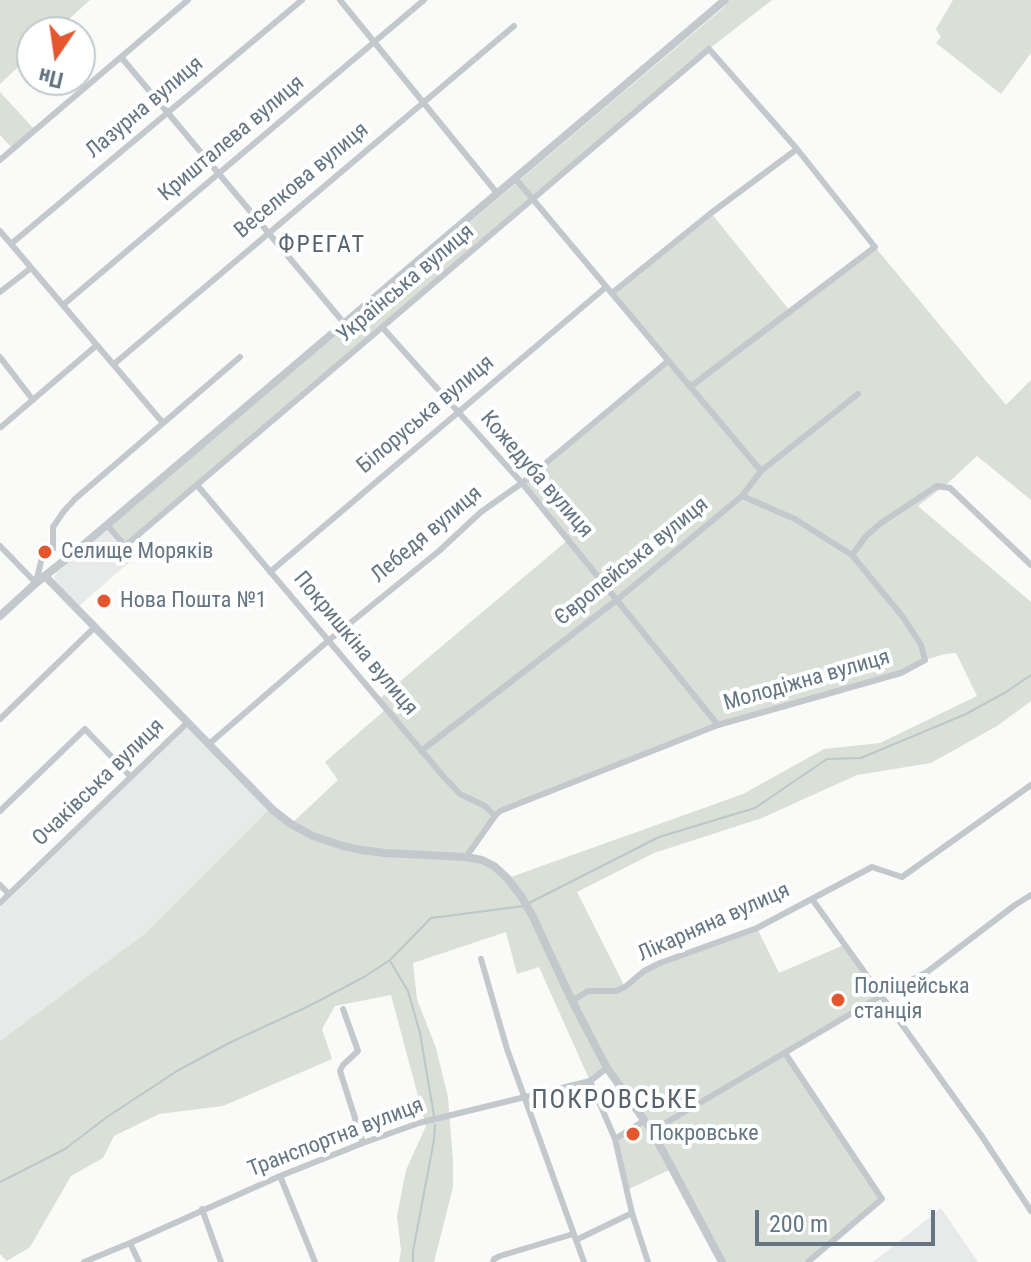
<!DOCTYPE html>
<html>
<head>
<meta charset="utf-8">
<style>
	body { margin:0 }
	#map { position:relative; width:1031px; height:1262px; overflow:hidden; background:#fafaf8; font-family:"Roboto Condensed",sans-serif }
	canvas { display:block }
	.north { position:absolute; left:16px; top:16px; width:80px; height:80px; box-sizing:border-box; background:#fff; border:2px solid #c1c8cd; border-radius:50%; rotate:193deg; font-size:22px; font-weight:700; line-height:32px; text-align:center; color:#657683 }
	.north::after { content:''; display:block; margin:auto; width:28px; height:36px; background:#e4572e; clip-path:polygon(50% 0,100% 100%,50% 72%,0 100%) }
	.scale { position:absolute; left:755px; top:1210px; width:180px; height:36px; box-sizing:border-box; border:4px solid #657683; border-top:0; padding-left:10px; font-size:24px; line-height:28px; white-space:nowrap; color:#657683; -webkit-text-stroke:6px #fff; paint-order:stroke }
</style>
</head>
<body>
<div id="map">
<canvas width="1031" height="1262"></canvas>
<div class="north">Пн</div>
<div class="scale">200 m</div>
</div>
<script>
const ctx = document.querySelector('canvas').getContext('2d');
ctx.lineJoin = 'round';
function fillPath(path, color) {
  ctx.fillStyle = color;
  ctx.fill(path, 'evenodd');
}
function shape(rows) {
  const path = new Path2D();
  for (const r of rows) {
    path.moveTo(r[0], r[1]);
    for (let i = 2; i < r.length; i += 2) path.lineTo(r[i], r[i + 1]);
  }
  return path;
}
function trace(path, color, width, dash) {
  ctx.strokeStyle = color;
  ctx.lineWidth = width;
  ctx.lineCap = dash ? 'butt' : 'round';
  ctx.setLineDash(dash || []);
  ctx.stroke(path);
}
function drawText(font, color, halo, rows, align = 'center') {
  ctx.font = font + ' "Roboto Condensed",sans-serif';
  ctx.lineWidth = 8;
  ctx.setLineDash([]);
  ctx.textBaseline = 'middle';
  ctx.strokeStyle = halo;
  ctx.fillStyle = color;
  for (const [text, x, y, turn = 0] of rows) {
    ctx.save();
    ctx.translate(x, y);
    ctx.rotate((+turn || 0) * Math.PI / 180);
    ctx.textAlign = isNaN(turn) ? turn : align;
    if (halo) ctx.strokeText(text, 0, 0);
    ctx.fillText(text, 0, 0);
    ctx.restore();
  }
}
const built = shape([
	[107,530,132,560,79,606,56,581,54,577,57,572],
	[188,726,268,810,143,935,0,1041,0,908],
	[941,1208,978,1262,873,1262]
]);
const green = shape([
	[0,0,90,0,55,32,32,32,32,54,0,84],
	[730,0,772,0,709,49,125,546,110,527,723,8],
	[953,0,1031,0,1031,53,1001,94,936,43,941,37,936,29],
	[0,92,35,130,13,149,0,135],
	[711,213,790,311,875,247,1006,405,1031,380,1031,500,977,456,949,482,918,506,1031,602,1031,701,997,726,931,763,857,775,762,818,654,853,577,892,625,987,644,971,757,928,779,973,844,945,881,996,785,1053,882,1199,808,1262,722,1262,673,1168,627,1190,615,1139,645,1120,607,1068,590,1081,539,967,517,974,506,932,413,963,417,999,436,1048,448,1097,453,1162,453,1187,434,1262,399,1262,401,1250,397,1216,406,1170,426,1126,391,995,335,1006,322,1029,332,1059,223,1106,159,1114,114,1136,103,1158,71,1176,30,1247,7,1261,0,1254,0,1041,143,935,268,810,291,824,338,780,325,762,385,710,378,700,569,539,522,483,668,361,612,293],
	[956,653,977,696,880,743,824,749,743,794,508,878,494,866,466,856,500,811,718,725,901,673,925,660,945,654]
]);
const stream = shape([
	[529,903,659,837,755,808,827,759,861,758,966,714,1006,692,1031,675],
	[390,961,408,991,420,1033,434,1116],
	[0,1182,65,1149,107,1117,177,1071,229,1043,309,1006,364,977,390,960,431,918,524,906],
	[413,1262,413,1251,434,1140,435,1125]
]);
const minor = shape([
	[340,0,497,193],
	[121,57,344,323],
	[0,160,188,0],
	[515,178,761,471],
	[0,231,163,423],
	[11,244,302,0],
	[0,292,31,268],
	[612,293,711,213,797,149],
	[63,305,424,0],
	[382,327,522,483,718,725],
	[0,357,33,400],
	[114,364,514,26],
	[1,427,97,345],
	[197,485,443,776,460,794,485,806,495,816],
	[107,525,125,546,709,49,797,149,875,247,690,387],
	[0,546,36,583],
	[53,549,53,527,64,511,75,499,240,357],
	[852,555,866,536,881,523,937,486,950,488,1031,565],
	[270,572,606,287],
	[36,583,42,557,53,549],
	[0,719,95,627],
	[209,744,328,641,439,551,481,512,522,483,668,361],
	[421,751,618,599,742,496,761,471,858,394],
	[0,811,85,729,131,777],
	[466,857,495,816,500,811,718,725,901,673,925,660,921,645,903,617,852,555,795,519,742,496],
	[0,885,9,894],
	[812,899,981,1135,1031,1211],
	[0,903,188,722],
	[481,959,507,1049,584,1262],
	[572,1001,588,991,616,991,625,987,644,971,660,963,757,928,872,867,902,877,1031,785],
	[343,1009,358,1051,343,1065,340,1071,363,1143],
	[785,1053,882,1199,808,1262],
	[590,1081,615,1139,632,1213,648,1262],
	[652,1131,881,996,927,972,1015,905,1031,895],
	[615,1139,645,1120],
	[280,1176,315,1262],
	[202,1209,221,1262],
	[576,1240,632,1213],
	[130,1243,139,1262],
	[84,1262,130,1243,280,1176,363,1143,419,1123,590,1081,607,1068],
	[493,1262,494,1259,500,1256,573,1234]
]);
const tertiary = shape([
	[45,576,273,810,291,824,313,836,343,846,361,850,385,853,466,857,482,860,494,866,507,878,521,896,533,917,572,1001,607,1068,652,1131,722,1262],
	[0,616,36,583,75,552,725,0]
]);
const markers = [
	[45,552,8,"#e4572e"],
	[104,601,8,"#e4572e"],
	[838,1000,8,"#e4572e"],
	[633,1134,8,"#e4572e"]
];
const streetNames = [
	["Лазурна вулиця",145,108,-40],
	["Кришталева вулиця",232,139,-40],
	["Веселкова вулиця",302,181,-40],
	["Українська вулиця",406,284,-40],
	["Білоруська вулиця",426,415,-40],
	["Кожедуба вулиця",536,475,49],
	["Лебедя вулиця",427,535,-40],
	["Європейська вулиця",632,562,-39],
	["Покришкіна вулиця",355,644,50],
	["Молодіжна вулиця",807,681,-16],
	["Очаківська вулиця",99,783,-44],
	["Лікарняна вулиця",714,923,-24],
	["Транспортна вулиця",336,1138,-21]
];
const poiNames = [
	["Селище Моряків",61,552],
	["Нова Пошта №1",120,601],
	["Поліцейська",854,987],
	["станція",854,1012],
	["Покровське",649,1134]
];
const neighbourhoodNames = [
	["ФРЕГАТ",322,246]
];
const quarterNames = [
	["ПОКРОВСЬКЕ",615,1101]
];
fillPath(built, '#e8e9e9');
fillPath(green, '#dadfd7');
trace(stream, '#bbc7cb', 2);
trace(minor, '#c3c8cc', 6);
trace(tertiary, '#c3c8cc', 8);
for (const [x, y, r, color] of markers) {
  const dot = new Path2D();
  dot.arc(x, y, r, 0, 2 * Math.PI);
  ctx.fillStyle = color;
  ctx.fill(dot);
  trace(dot, '#fff', 3);
}
drawText('22px', '#657683', '#fff', streetNames);
drawText('22px', '#657683', '#fff', poiNames, 'left');
ctx.letterSpacing = '2px';
drawText('24px', '#57646e', '#fff', neighbourhoodNames);
ctx.letterSpacing = '0px';
ctx.letterSpacing = '2px';
drawText('26px', '#57646e', '#fff', quarterNames);
ctx.letterSpacing = '0px';
</script>
</body>
</html>
